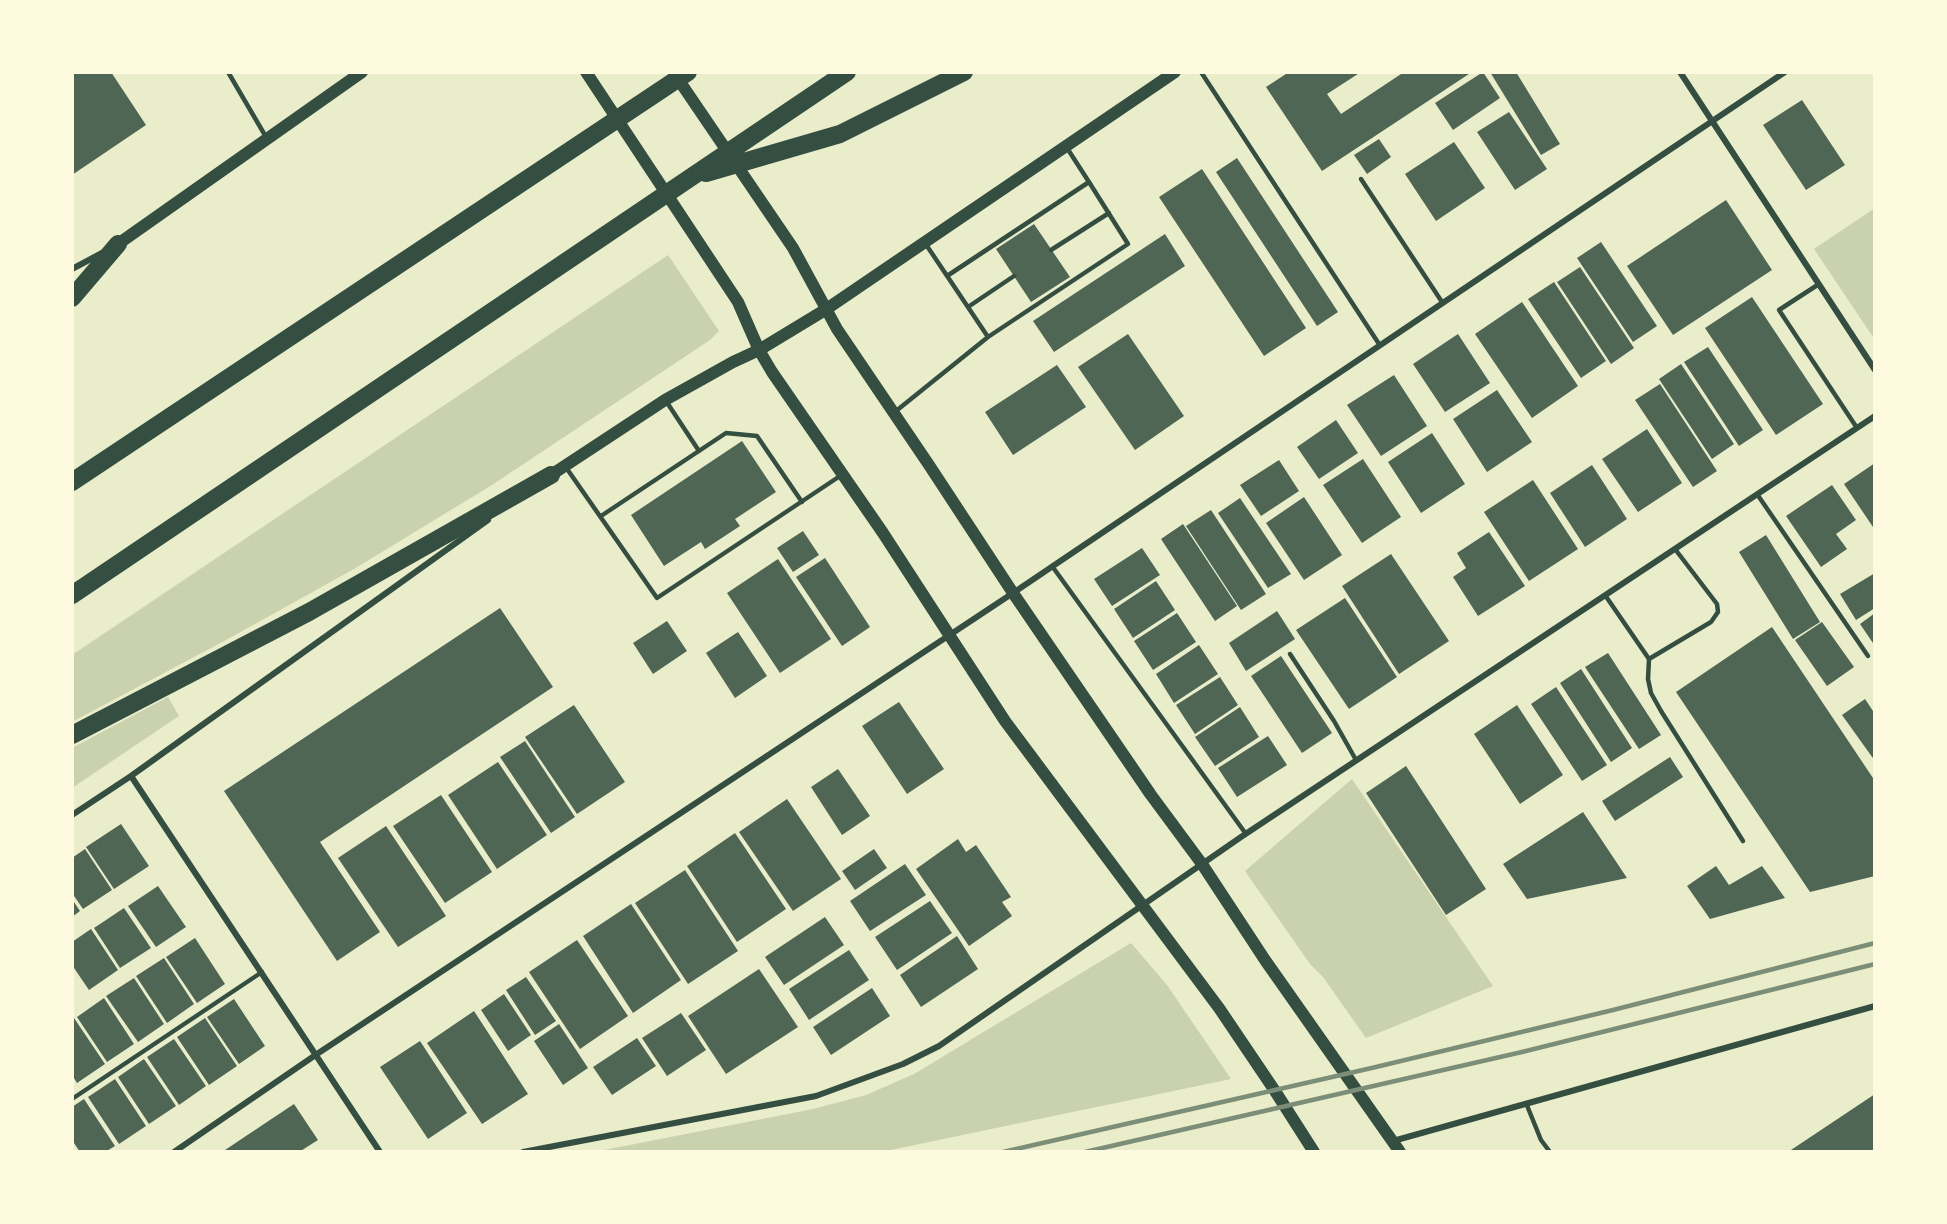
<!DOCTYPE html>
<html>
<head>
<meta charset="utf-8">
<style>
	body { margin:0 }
	#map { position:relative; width:1947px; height:1224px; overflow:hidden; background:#e9edc9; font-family:"Nunito Sans",sans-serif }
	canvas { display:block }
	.frame { position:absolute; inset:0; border:74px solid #fefae0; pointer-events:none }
</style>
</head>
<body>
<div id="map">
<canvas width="1947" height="1224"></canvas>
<div class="frame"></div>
</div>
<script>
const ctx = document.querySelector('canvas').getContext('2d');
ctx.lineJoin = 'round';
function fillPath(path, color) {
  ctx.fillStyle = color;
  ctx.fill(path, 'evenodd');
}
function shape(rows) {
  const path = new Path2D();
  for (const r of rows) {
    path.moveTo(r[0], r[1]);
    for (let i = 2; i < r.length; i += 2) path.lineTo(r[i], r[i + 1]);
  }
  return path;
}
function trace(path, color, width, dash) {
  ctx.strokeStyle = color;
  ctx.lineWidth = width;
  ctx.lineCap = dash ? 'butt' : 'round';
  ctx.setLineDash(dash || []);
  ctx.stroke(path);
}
const green = shape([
	[1875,208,1875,340,1814,249],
	[668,255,719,331,710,340,492,485,354,569,226,640,72,722,72,655],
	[168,697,179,716,72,788,72,748],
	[1352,779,1493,986,1366,1038,1323,977,1310,964,1245,871],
	[1131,943,1167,985,1231,1079,881,1152,594,1152,813,1109,866,1095,914,1074]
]);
const building = shape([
	[77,72,111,72,146,125,72,175,72,75],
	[1289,72,1361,72,1327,94,1341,114,1404,72,1472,72,1322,171,1266,87],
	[1483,72,1500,98,1453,130,1435,103],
	[1490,72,1516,72,1560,144,1541,155],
	[1802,100,1845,165,1806,190,1763,125],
	[1509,112,1547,169,1515,190,1477,132],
	[1379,139,1391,157,1367,174,1354,155],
	[1454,142,1485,188,1436,221,1405,174],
	[1237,158,1338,312,1317,326,1216,172],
	[1202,169,1306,328,1264,356,1159,197],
	[1726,200,1772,270,1673,335,1627,266],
	[1034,224,1070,277,1031,302,996,249],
	[1165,234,1185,266,1054,352,1033,321],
	[1601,242,1657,326,1633,342,1577,258],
	[1580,267,1634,348,1611,364,1557,282],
	[1554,282,1606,361,1581,378,1528,299],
	[1752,297,1823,404,1776,435,1705,328],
	[1522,302,1578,386,1532,418,1475,334],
	[1128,334,1184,416,1135,450,1078,367],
	[1458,334,1490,383,1445,412,1413,364],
	[1708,347,1763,430,1739,446,1684,362],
	[1681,364,1734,444,1712,459,1659,379],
	[1057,365,1086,407,1013,455,985,412],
	[1394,375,1427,426,1381,456,1347,405],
	[1660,384,1717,471,1693,487,1635,400],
	[1497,390,1532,442,1487,472,1453,419],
	[1336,420,1358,453,1319,479,1297,447],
	[1647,429,1682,483,1638,512,1602,459],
	[1432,433,1465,484,1421,513,1388,462],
	[742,441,776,492,735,519,740,526,705,549,701,542,664,566,631,515],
	[1363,459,1401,517,1362,543,1323,485],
	[1279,460,1299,491,1261,516,1240,485],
	[1875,463,1875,530,1844,484],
	[1592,465,1627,519,1585,547,1550,493],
	[1533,480,1578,549,1529,581,1484,512],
	[1832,485,1856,520,1836,534,1847,549,1821,567,1786,516],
	[1304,497,1342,555,1304,580,1266,523],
	[1240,498,1291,574,1268,588,1218,513],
	[1211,510,1266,594,1241,610,1186,526],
	[1183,524,1237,606,1215,621,1161,539],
	[803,531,819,555,793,572,777,548],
	[1489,532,1525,586,1478,616,1453,577,1466,568,1457,553],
	[1766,535,1820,622,1793,639,1739,552],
	[1142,548,1160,575,1112,606,1094,579],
	[1391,554,1449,641,1399,674,1342,586],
	[825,558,870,627,842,646,796,577],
	[778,559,831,639,780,673,727,593],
	[1875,573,1875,608,1856,620,1840,594],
	[1156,581,1175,610,1133,638,1114,609],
	[1345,598,1397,677,1349,709,1296,630],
	[500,608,553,687,320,842,380,932,337,961,224,791],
	[1277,611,1295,639,1246,671,1229,643],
	[1177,613,1196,642,1153,670,1134,641],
	[1875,613,1875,646,1860,624],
	[667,621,687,651,653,674,633,643],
	[1822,622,1854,667,1827,686,1795,640],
	[1772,627,1875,781,1875,876,1810,892,1676,692],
	[738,632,767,676,735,698,706,653],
	[1199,645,1218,674,1174,703,1156,674],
	[1608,653,1661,735,1639,749,1585,667],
	[1281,656,1332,733,1302,753,1251,676],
	[1581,669,1632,748,1611,762,1560,683],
	[1220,677,1238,705,1195,734,1176,705],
	[1556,687,1607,765,1582,781,1531,704],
	[1865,699,1875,714,1875,761,1842,715],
	[899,702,944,769,907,794,862,726],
	[574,705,625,782,577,814,525,737],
	[1517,705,1563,775,1520,804,1474,734],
	[1240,707,1259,737,1215,766,1195,737],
	[1268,736,1287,765,1237,797,1218,768],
	[525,741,575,817,551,833,500,757],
	[1670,757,1683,777,1615,821,1602,801],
	[498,762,547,835,497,869,448,795],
	[1406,766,1486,889,1446,915,1366,793],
	[838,769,870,816,842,835,811,787],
	[441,795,492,872,445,903,393,826],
	[787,799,841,879,793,911,739,832],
	[1583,812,1627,878,1527,899,1503,864],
	[121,824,149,866,114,889,86,847],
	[386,826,446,916,398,947,338,858],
	[735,833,786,909,737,942,687,866],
	[958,839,966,852,976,845,1011,897,1002,902,1012,916,969,946,916,869],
	[85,849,112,890,83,909,72,893,72,858],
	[874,849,887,868,855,890,842,871],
	[905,864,926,895,870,931,850,901],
	[1716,866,1729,885,1762,866,1785,898,1710,919,1687,886],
	[685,870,738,951,688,984,635,903],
	[158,886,186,927,156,947,128,906],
	[72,899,80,911,72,917],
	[930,901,952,933,897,970,875,937],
	[631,904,681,980,633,1013,583,936],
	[124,908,151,948,120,968,94,928],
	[825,917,844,945,784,985,765,957],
	[91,929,118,970,89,990,72,965,72,942],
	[957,936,978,969,921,1007,900,975],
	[195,938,225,984,197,1003,166,957],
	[577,940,628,1016,580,1049,529,972],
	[849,950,869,980,809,1020,789,989],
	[164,958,194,1004,167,1023,136,976],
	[759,969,798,1027,726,1074,688,1016],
	[526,977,556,1021,535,1035,506,990],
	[134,978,164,1024,138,1042,106,996],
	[872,988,890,1016,831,1055,813,1027],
	[504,994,531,1035,508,1051,481,1010],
	[104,998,134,1044,107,1062,77,1017],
	[234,999,265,1046,239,1064,207,1017],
	[474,1011,528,1094,482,1124,427,1043],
	[681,1013,706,1050,667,1076,642,1038],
	[74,1018,105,1064,77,1083,72,1075,72,1019],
	[205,1018,237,1066,209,1085,177,1037],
	[559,1024,588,1068,563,1085,534,1041],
	[637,1038,656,1066,612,1095,593,1067],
	[174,1039,206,1086,179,1105,147,1057],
	[420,1041,467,1113,428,1139,380,1067],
	[144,1059,176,1106,149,1124,118,1077],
	[115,1079,146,1126,119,1144,88,1097],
	[1875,1094,1875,1152,1788,1152],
	[84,1099,115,1146,105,1152,80,1152,72,1140,72,1107],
	[294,1104,318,1140,299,1152,222,1152]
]);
const service = shape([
	[228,72,266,137],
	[1201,72,1379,344],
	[1361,179,1442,302],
	[1051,250,1109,213],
	[947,276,1089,182,1067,148],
	[1819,284,1779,310,1857,428],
	[968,307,1014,276],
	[988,337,1128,244,1089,182],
	[666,401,699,451],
	[896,411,988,337,925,243],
	[565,466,657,598,843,474],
	[1757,494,1868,656],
	[601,516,726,433,757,436,802,502],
	[1052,566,1246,834],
	[1605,595,1649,659,1648,679,1651,693,1661,711,1743,841],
	[1290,654,1334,721,1356,760],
	[1649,659,1711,622,1718,612,1717,604,1675,549],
	[72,1099,262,972],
	[1526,1103,1541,1140,1550,1152]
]);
const minor = shape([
	[1680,72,1875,370],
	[72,269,102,253],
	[131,776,380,1152],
	[72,815,131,776,488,520],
	[1393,1141,1875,1006],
	[174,1152,317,1054,1013,593,1785,72],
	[523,1152,816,1096,903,1064,939,1046,1241,837,1875,416]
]);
const secondary = shape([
	[586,72,738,302,759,350,772,372,883,533,1005,721,1219,1008,1275,1091,1314,1152],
	[674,73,793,248,837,329,929,465,1013,593,1151,795,1202,864,1265,960,1400,1152],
	[118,244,362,72],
	[551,475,665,400,733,362,759,350,825,310,1175,72]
]);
const motorway = shape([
	[706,173,840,134,964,72],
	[72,298,118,244],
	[72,482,688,72],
	[72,595,847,72],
	[72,735,309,612,551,475]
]);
const rail = shape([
	[1003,1152,1376,1067,1613,1010,1875,943],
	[1085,1152,1522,1052,1875,964]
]);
fillPath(green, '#cad2ad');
fillPath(building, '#4f6655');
trace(service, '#344e41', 4.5);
trace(minor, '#344e41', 6);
trace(secondary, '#344e41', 12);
trace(motorway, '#344e41', 18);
trace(rail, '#7c8e77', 4.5);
</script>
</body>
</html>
